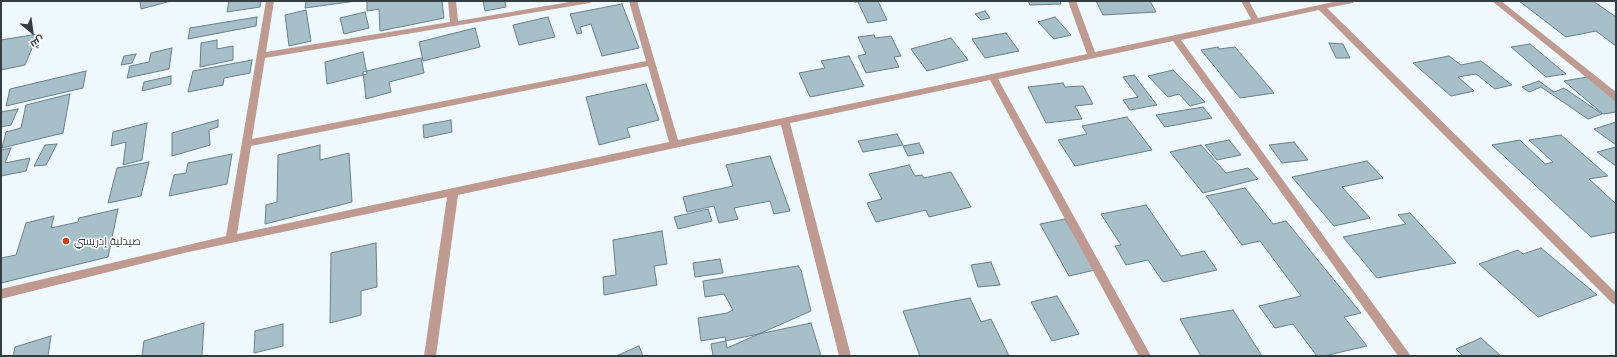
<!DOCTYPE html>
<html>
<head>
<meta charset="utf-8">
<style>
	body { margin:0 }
	#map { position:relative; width:1617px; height:357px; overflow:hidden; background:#eff9fd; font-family:Lato,Cairo,sans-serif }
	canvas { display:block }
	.frame { position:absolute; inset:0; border:2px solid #343e42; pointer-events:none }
	.north { position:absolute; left:12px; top:12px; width:40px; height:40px; -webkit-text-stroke:3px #fff; paint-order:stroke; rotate:151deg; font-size:11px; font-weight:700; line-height:16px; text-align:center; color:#343e42 }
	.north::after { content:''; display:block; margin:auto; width:14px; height:18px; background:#343e42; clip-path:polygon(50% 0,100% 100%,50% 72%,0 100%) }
</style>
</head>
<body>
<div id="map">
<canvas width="1617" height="357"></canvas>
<div class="frame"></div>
<div class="north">ش</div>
</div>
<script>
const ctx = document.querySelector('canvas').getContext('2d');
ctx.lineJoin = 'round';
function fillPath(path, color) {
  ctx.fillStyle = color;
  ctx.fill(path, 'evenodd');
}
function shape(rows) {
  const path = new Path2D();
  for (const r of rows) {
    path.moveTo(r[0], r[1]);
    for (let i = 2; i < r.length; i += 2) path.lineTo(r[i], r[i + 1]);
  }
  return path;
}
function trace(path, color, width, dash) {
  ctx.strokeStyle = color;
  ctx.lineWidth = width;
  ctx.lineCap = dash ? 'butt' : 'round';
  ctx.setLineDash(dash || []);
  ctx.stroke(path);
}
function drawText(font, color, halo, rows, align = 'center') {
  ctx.font = font + ' Lato,Cairo,sans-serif';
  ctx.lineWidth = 3;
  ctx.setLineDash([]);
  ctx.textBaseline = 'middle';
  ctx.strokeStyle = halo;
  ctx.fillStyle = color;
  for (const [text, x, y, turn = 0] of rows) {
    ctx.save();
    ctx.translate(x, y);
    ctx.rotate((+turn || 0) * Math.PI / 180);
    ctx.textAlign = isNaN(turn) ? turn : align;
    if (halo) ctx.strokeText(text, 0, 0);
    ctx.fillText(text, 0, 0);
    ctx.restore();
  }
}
const building = shape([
	[140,1,171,1,141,9,140,1],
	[229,1,261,1,260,7,227,12,229,1],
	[306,1,356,1,305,8,306,1],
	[367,1,442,1,444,18,380,31,379,9,367,11,367,1],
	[483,1,505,1,506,7,485,11,483,1],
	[853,1,878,1,887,20,868,23,858,2,854,2,853,1],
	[1028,1,1060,1,1061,4,1030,5,1028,1],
	[1096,1,1150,1,1156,12,1103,15,1096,1],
	[1519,1,1593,1,1616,17,1616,46,1596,31,1566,37,1519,1],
	[622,4,639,48,602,56,591,24,580,27,582,33,577,34,570,14,622,4],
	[306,10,311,41,289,46,285,15,306,10],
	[985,11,990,18,981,20,975,14,985,11],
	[365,12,369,28,344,34,340,18,365,12],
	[257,17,256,26,188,39,190,28,257,17],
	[548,17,555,37,519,45,513,25,548,17],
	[1055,17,1071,35,1054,39,1038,22,1055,17],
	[475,28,480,47,423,61,419,42,475,28],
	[1006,33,1019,51,985,58,972,39,1006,33],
	[38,34,25,65,1,70,1,40,38,34],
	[874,35,875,38,891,36,901,56,894,57,899,67,866,73,858,56,866,54,858,37,874,35],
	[951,38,968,60,927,71,911,49,951,38],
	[217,40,217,49,233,46,233,60,200,67,201,43,217,40],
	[1329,43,1343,44,1350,58,1336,58,1329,43],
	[1530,44,1566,74,1546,77,1511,47,1530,44],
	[1218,47,1219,49,1235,47,1274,93,1240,98,1201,50,1218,47],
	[172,48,169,69,127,78,130,66,149,62,151,53,172,48],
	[363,52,367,74,327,84,325,62,363,52],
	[136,54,132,63,121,65,124,56,136,54],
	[849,56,864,86,810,97,799,73,825,68,821,61,849,56],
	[1449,56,1461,65,1481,61,1512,85,1495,89,1476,74,1458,77,1474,91,1451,96,1413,63,1449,56],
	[421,58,424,73,389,82,391,92,366,99,363,72,421,58],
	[252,60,250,73,224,78,223,85,188,92,193,71,252,60],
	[1173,70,1205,102,1190,106,1179,94,1168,97,1148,76,1173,70],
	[86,71,83,88,6,106,10,89,86,71],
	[1134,75,1157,105,1130,110,1123,100,1138,97,1123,77,1134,75],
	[171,76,171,84,142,91,144,82,171,76],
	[1587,77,1616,101,1616,112,1603,114,1564,81,1587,77],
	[1539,81,1554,92,1564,88,1602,114,1588,119,1541,87,1529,92,1522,87,1539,81],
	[1063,83,1065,87,1083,86,1093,104,1075,106,1082,119,1046,123,1028,87,1063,83],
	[646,84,659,120,627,128,630,137,599,145,586,97,646,84],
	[70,94,63,133,2,148,6,132,21,128,26,105,70,94],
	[1203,107,1212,118,1165,127,1156,115,1203,107],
	[18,109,11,125,1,127,1,112,18,109],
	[1127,117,1152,150,1075,166,1058,140,1087,134,1082,126,1127,117],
	[218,120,218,127,209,130,210,145,172,156,172,133,218,120],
	[451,120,452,132,424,138,423,125,451,120],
	[1616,122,1616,145,1594,129,1616,122],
	[147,123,142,160,123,165,126,142,111,146,113,132,147,123],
	[897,134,903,145,863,152,858,141,897,134],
	[1561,135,1608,176,1589,179,1616,204,1616,232,1591,237,1492,145,1520,140,1545,164,1553,162,1529,140,1561,135],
	[1229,140,1241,155,1217,160,1205,145,1229,140],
	[1294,142,1308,160,1282,163,1269,145,1294,142],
	[919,143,924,153,908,156,903,146,919,143],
	[57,144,46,165,34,166,45,145,57,144],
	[320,145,320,160,349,153,352,202,265,224,266,205,277,202,278,155,320,145],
	[1201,145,1226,173,1248,168,1258,179,1203,193,1170,152,1201,145],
	[1616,147,1616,166,1597,152,1616,147],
	[11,148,5,163,30,158,26,171,1,176,1,150,11,148],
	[232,154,227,184,169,196,174,175,186,173,188,163,232,154],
	[770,156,790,211,774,214,770,201,734,208,738,219,719,223,714,206,687,212,683,197,733,186,726,165,770,156],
	[1367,161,1383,178,1342,187,1370,218,1334,226,1292,177,1367,161],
	[149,162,141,196,108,203,117,168,149,162],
	[909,165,915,176,922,175,924,178,951,172,971,207,929,217,926,210,876,222,867,203,882,199,869,174,909,165],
	[1245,188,1273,224,1286,221,1361,313,1344,317,1367,346,1324,356,1317,356,1293,324,1275,328,1259,306,1301,296,1260,241,1242,245,1206,196,1245,188],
	[1146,205,1181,256,1204,251,1217,270,1163,282,1148,260,1126,265,1115,246,1121,245,1101,214,1146,205],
	[118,209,108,257,1,283,1,258,16,255,26,223,54,216,51,228,78,222,79,218,118,209],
	[708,209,712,221,678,229,674,217,708,209],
	[1410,213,1456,263,1377,278,1343,237,1406,224,1398,215,1410,213],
	[1065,219,1095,270,1069,276,1040,224,1065,219],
	[662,231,667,264,654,266,657,285,604,295,603,277,616,275,613,240,662,231],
	[376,243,377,287,361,291,361,315,330,323,331,253,376,243],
	[1541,248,1597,295,1538,317,1479,264,1518,250,1523,254,1541,248],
	[720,259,723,273,695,277,693,263,720,259],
	[991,262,1000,285,978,287,971,265,991,262],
	[798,266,801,270,811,311,727,348,725,337,701,341,698,318,727,313,733,310,724,294,705,297,703,281,798,266],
	[1057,296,1079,334,1052,341,1031,302,1057,296],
	[970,298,981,322,991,319,1009,356,920,356,903,311,970,298],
	[1233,310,1262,356,1201,356,1180,319,1233,310],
	[204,323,202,356,142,356,144,341,204,323],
	[811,323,821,356,713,356,711,344,811,323],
	[283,324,283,346,254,353,255,331,283,324],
	[51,336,48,356,13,356,15,347,51,336],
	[1481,338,1501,356,1463,356,1456,349,1481,338],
	[639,346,643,356,616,356,639,346]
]);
const street = shape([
	[266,1,274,1,266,52,450,22,448,1,456,1,458,21,575,1,594,1,590,3,265,58,252,139,646,61,629,1,637,1,678,140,1087,54,1068,1,1076,1,1095,52,1251,19,1241,1,1249,1,1258,18,1338,1,1354,1,1353,3,1327,8,1616,293,1616,305,1612,303,1319,10,1181,40,1411,356,1398,356,1173,41,998,79,1151,356,1139,356,990,80,790,123,851,356,839,356,781,125,458,195,436,356,424,356,447,197,184,253,1,299,1,289,226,236,266,1],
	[648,66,669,142,237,234,251,146,648,66],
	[1492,1,1501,1,1616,92,1616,100,1613,99,1492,1]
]);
const markers = [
	[66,241,4,"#c93f1f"]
];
const poiNames = [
	["صيدلية إدريسي",74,241]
];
fillPath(building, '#a6bfc9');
trace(building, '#687f89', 1);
fillPath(street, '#bf9a91');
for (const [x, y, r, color] of markers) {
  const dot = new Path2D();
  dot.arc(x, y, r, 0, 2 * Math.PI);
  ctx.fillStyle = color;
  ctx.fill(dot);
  trace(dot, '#fff', 1.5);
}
drawText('11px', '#343e42', '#fff', poiNames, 'left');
</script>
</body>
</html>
